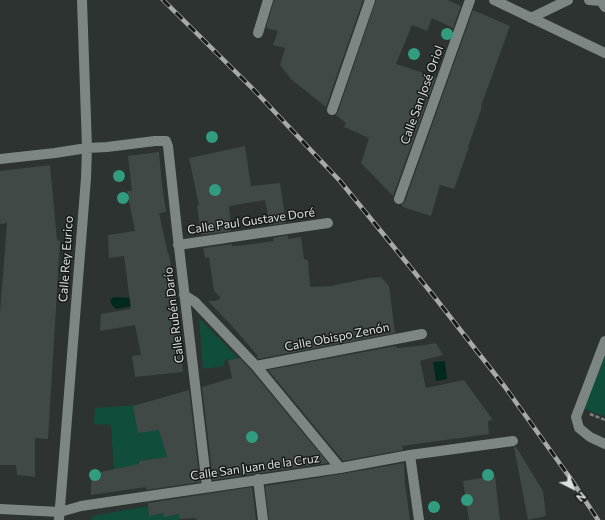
<!DOCTYPE html>
<html>
<head>
<meta charset="utf-8">
<style>
	body { margin:0 }
	#map { position:relative; width:605px; height:520px; overflow:hidden; background:#2c3330; font-family:Commissioner,sans-serif }
	canvas { display:block }
	.north { position:absolute; left:553px; top:468px; width:40px; height:40px; -webkit-text-stroke:3px #161a18; paint-order:stroke; rotate:138deg; font-size:11px; font-weight:700; line-height:16px; text-align:center; color:#dce1df }
	.north::after { content:''; display:block; margin:auto; width:14px; height:18px; background:#dce1df; clip-path:polygon(50% 0,100% 100%,50% 72%,0 100%) }
</style>
</head>
<body>
<div id="map">
<canvas width="605" height="520"></canvas>
<div class="north">N</div>
</div>
<script>
const ctx = document.querySelector('canvas').getContext('2d');
ctx.lineJoin = 'round';
function fillPath(path, color) {
  ctx.fillStyle = color;
  ctx.fill(path, 'evenodd');
}
function shape(rows) {
  const path = new Path2D();
  for (const r of rows) {
    path.moveTo(r[0], r[1]);
    for (let i = 2; i < r.length; i += 2) path.lineTo(r[i], r[i + 1]);
  }
  return path;
}
function trace(path, color, width, dash) {
  ctx.strokeStyle = color;
  ctx.lineWidth = width;
  ctx.lineCap = dash ? 'butt' : 'round';
  ctx.setLineDash(dash || []);
  ctx.stroke(path);
}
function drawText(font, color, halo, rows, align = 'center') {
  ctx.font = font + ' Commissioner,sans-serif';
  ctx.lineWidth = 3;
  ctx.setLineDash([]);
  ctx.textBaseline = 'middle';
  ctx.strokeStyle = halo;
  ctx.fillStyle = color;
  for (const [text, x, y, turn = 0] of rows) {
    ctx.save();
    ctx.translate(x, y);
    ctx.rotate((+turn || 0) * Math.PI / 180);
    ctx.textAlign = isNaN(turn) ? turn : align;
    if (halo) ctx.strokeText(text, 0, 0);
    ctx.fillText(text, 0, 0);
    ctx.restore();
  }
}
const green = shape([
	[199,318,238,358,225,360,224,366,203,369],
	[605,349,605,416,584,409],
	[137,405,163,429,167,457,139,461,138,470,114,475,111,425,94,424,95,408],
	[148,506,149,516,164,513,164,517,179,514,180,520,90,520,93,516]
]);
const water = shape([
	[114,297,134,298,134,305,127,307,116,309,112,305,110,300],
	[445,361,447,379,436,381,433,362]
]);
const building = shape([
	[274,0,363,0,326,107,292,80,280,65,285,48,273,45,278,31,266,28],
	[376,0,447,0,461,6,453,28,432,18,427,31,412,25,396,64,436,77,393,196,361,163,369,138,344,127,346,123,336,115,338,112],
	[473,10,510,26,481,106,482,107,468,147,469,147,454,189,440,185,431,216,405,208,401,205,405,201],
	[245,146,251,186,280,183,286,223,270,225,265,200,229,206,231,231,201,235,197,206,199,206,189,158],
	[159,152,162,185,166,212,159,213,168,254,169,254,177,301,180,342,183,372,135,377,132,356,141,355,135,325,100,331,101,314,131,309,124,256,109,258,108,235,135,231,127,191,132,191,128,156],
	[50,165,57,240,60,241,48,439,35,438,35,477,17,475,16,465,0,465,0,313,7,223,0,224,0,171],
	[288,235,288,239,301,237,304,259,308,260,310,287,331,286,369,278,381,277,389,286,395,333,258,359,256,356,258,356,232,326,208,301,215,301,221,298,214,291,209,257,205,258,203,248,232,244,232,246,246,245,274,241,273,238],
	[436,343,443,355,420,361,426,388,464,380,493,420,488,421,489,434,402,446,403,450,343,461,268,370,396,346,397,348,419,346],
	[240,358,251,370,328,463,261,473,257,473,254,474,213,480,202,387,232,378,228,360],
	[189,390,200,482,146,490,146,487,91,495,91,474,139,464,139,461,167,457,159,430,138,433,133,406],
	[514,447,516,447,543,491,546,516,528,520],
	[404,463,405,484,410,520,269,520,265,486,341,474],
	[495,476,500,520,469,520,463,481],
	[252,487,256,520,197,520,196,518,179,519,179,514,164,517,164,513,149,516,148,503]
]);
const path = shape([
	[590,414,605,420]
]);
const minor = shape([
	[494,0,605,53],
	[589,0,601,1,605,7],
	[531,18,568,0],
	[258,33,268,0],
	[332,110,370,0],
	[0,159,55,153,87,148,107,147,155,141,166,141,168,146,177,230,207,487],
	[399,199,470,0],
	[178,245,328,223],
	[184,295,195,302,256,366,340,468],
	[605,341,576,417,579,428,590,437,605,444],
	[256,366,422,334],
	[410,455,419,520],
	[258,479,263,520],
	[0,509,60,512,81,506,340,468,410,455,513,441],
	[59,520,86,178,87,148,82,0]
]);
const rail = shape([
	[163,0,254,90,340,181,433,295,505,387,573,482,598,520]
]);
const trees = [
	[447,34],
	[414,54],
	[212,137],
	[119,176],
	[215,190],
	[123,198],
	[252,437],
	[95,475],
	[488,475],
	[467,500],
	[434,507]
];
const streetNames = [
	["Calle San José Oriol",422,95,-70],
	["Calle Paul Gustave Doré",251,221,-8],
	["Calle Rey Eurico",66,259,-86],
	["Calle Rubén Darío",174,315,-97],
	["Calle Obispo Zenón",337,337,-11],
	["Calle San Juan de la Cruz",255,467,-8]
];
fillPath(green, '#104d3c');
fillPath(water, '#00281d');
fillPath(building, '#414946');
trace(path, '#7a807e', 2.5, [4, 2]);
trace(minor, '#7d8682', 10);
trace(rail, '#a6aba9', 4.5);
trace(rail, '#161a18', 3, [9]);
ctx.fillStyle = '#329c80';
for (const [x, y] of trees) {
  ctx.beginPath();
  ctx.arc(x, y, 6, 0, 2 * Math.PI);
  ctx.fill();
}
drawText('12px', '#dce1df', '#161a18', streetNames);
</script>
</body>
</html>
